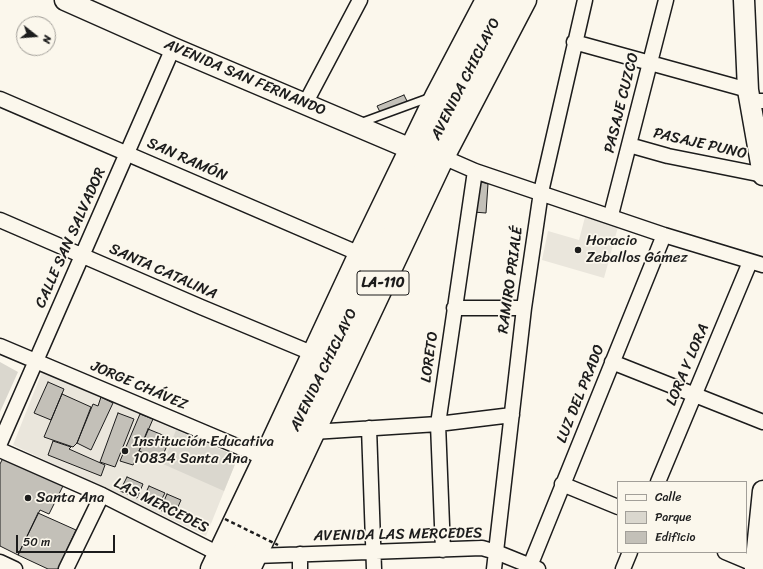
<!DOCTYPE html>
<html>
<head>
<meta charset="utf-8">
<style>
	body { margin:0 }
	#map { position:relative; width:763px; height:569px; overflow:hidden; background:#fbf7ec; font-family:Sriracha,sans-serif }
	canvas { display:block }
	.legend { position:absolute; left:617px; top:481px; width:130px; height:72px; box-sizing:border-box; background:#fbf7ec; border:1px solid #a29f99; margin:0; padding:5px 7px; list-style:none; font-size:12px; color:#1c1c1c }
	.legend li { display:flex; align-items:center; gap:8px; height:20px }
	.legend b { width:20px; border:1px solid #a29f99 }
	.north { position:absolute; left:16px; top:16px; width:40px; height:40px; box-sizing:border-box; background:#fbf7ec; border:1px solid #a29f99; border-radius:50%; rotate:107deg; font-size:11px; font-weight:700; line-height:16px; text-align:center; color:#1c1c1c }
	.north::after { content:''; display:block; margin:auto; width:14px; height:18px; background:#1c1c1c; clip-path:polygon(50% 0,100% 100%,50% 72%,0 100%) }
	.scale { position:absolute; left:16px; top:535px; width:99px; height:18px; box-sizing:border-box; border:2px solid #1c1c1c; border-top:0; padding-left:5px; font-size:12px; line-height:14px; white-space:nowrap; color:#1c1c1c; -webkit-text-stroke:3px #fbf7ec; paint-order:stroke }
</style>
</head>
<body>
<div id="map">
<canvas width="763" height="569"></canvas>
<ul class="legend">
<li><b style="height:5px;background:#fbf7ec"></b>Calle</li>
<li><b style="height:11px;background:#dad7ce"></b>Parque</li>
<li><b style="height:11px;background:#c3c0b8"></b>Edificio</li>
</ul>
<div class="north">N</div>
<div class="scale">50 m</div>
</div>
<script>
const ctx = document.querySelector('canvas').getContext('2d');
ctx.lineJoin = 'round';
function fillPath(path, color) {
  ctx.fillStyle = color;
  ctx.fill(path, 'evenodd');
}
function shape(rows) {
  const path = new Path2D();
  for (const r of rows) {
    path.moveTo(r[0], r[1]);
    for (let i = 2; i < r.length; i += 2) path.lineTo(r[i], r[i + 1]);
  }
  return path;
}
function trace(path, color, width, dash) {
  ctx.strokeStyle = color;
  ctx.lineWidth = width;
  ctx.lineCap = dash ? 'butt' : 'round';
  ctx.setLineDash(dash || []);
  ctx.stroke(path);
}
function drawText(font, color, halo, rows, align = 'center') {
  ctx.font = font + ' Sriracha,sans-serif';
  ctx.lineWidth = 3.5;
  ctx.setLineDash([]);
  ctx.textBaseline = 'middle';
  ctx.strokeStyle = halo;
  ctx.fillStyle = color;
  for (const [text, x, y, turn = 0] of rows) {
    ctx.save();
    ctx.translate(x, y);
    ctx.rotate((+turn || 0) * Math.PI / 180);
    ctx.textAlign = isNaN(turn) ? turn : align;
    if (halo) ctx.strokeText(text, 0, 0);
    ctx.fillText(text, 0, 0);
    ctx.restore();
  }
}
const built = shape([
	[585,217,618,227,604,278,542,260,548,231,579,240],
	[42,372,238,457,206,536,13,445]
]);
const green = shape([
	[0,362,18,372,0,412],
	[176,430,238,457,224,491,163,464]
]);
const building = shape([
	[404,95,410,107,383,118,377,106,404,95],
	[478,181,488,184,486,213,473,212,478,181],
	[48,382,64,389,51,420,34,413,48,382],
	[62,394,91,407,77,443,73,447,44,437,62,394],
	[101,397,113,403,91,450,77,443,93,404,98,406,101,397],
	[118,413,134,419,115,467,100,462,118,413],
	[140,414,153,419,133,465,120,461,140,414],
	[148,429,170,438,161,460,139,451,148,429],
	[53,441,71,447,69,449,105,465,101,476,48,455,53,441],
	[3,458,63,486,49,514,40,510,18,555,0,546,0,464,3,458],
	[127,477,143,484,137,498,120,491,127,477],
	[149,486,165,493,157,508,142,501,149,486],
	[167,494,181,500,174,516,160,510,167,494],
	[38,513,76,530,58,569,48,569,18,555,38,513]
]);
const lane = shape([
	[360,123,431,97]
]);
const street = shape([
	[574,42,748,90],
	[0,99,360,254],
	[749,101,763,101],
	[305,104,360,0],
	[629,145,668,156,763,175],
	[443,157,475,171,664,235,763,265],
	[611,215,666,0],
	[0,220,201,307,314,354],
	[454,308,524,308],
	[0,346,265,458],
	[612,362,763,422],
	[369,428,374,569],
	[313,432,438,424,512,415],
	[0,443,173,48],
	[0,450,102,495,219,554],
	[658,482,750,262],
	[562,484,618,507],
	[443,550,438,424,475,171],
	[725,552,756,565],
	[300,554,300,569],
	[255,556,482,548,496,552,538,569],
	[0,562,15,569],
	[530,566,664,235],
	[66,569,102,495],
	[494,569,524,308,541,192,585,0],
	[623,569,630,552]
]);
const secondary = shape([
	[65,0,173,48,411,149,427,154],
	[744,0,748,90,763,175],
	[229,569,427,154,506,0],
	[755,569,763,491]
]);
const primary = shape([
	[212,569,265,458,360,254,437,95,487,0],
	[249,569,443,157,525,0]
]);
const pathBridge = shape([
	[225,519,278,545]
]);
const markers = [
	[578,250,4,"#1c1c1c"],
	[125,451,4,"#1c1c1c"],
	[28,498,4,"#1c1c1c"]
];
const shields = [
	[383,283,52]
];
const shieldNames = [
	["LA-110",383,283]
];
const streetNames = [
	["AVENIDA SAN FERNANDO",245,78,23],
	["AVENIDA CHICLAYO",466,79,-63],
	["PASAJE CUZCO",622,103,-76],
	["PASAJE PUNO",700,144,13],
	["SAN RAMÓN",187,160,24],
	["CALLE SAN SALVADOR",71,238,-66],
	["SANTA CATALINA",163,272,24],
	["RAMIRO PRIALÉ",511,280,-82],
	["LORETO",430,357,-82],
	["LORA Y LORA",688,365,-67],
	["AVENIDA CHICLAYO",324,370,-64],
	["JORGE CHÁVEZ",139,386,23],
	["LUZ DEL PRADO",581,394,-68],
	["LAS MERCEDES",161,506,27],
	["AVENIDA LAS MERCEDES",398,535,-1]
];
const poiNames = [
	["Horacio",586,241],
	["Zeballos Gámez",586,258],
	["Institución Educativa",133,442],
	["10834 Santa Ana",133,459],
	["Santa Ana",36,498]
];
fillPath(built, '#eae6dc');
fillPath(green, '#dad7ce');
fillPath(building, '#c3c0b8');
trace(building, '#1c1c1c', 1);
trace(lane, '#1c1c1c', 10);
trace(street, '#1c1c1c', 17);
trace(secondary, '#1c1c1c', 23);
trace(primary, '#1c1c1c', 25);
trace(lane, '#fbf7ec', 7);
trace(street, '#fbf7ec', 14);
trace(secondary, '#fbf7ec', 20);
trace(primary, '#fbf7ec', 22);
trace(pathBridge, '#1c1c1c', 2.5, [4, 3]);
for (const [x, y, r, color] of markers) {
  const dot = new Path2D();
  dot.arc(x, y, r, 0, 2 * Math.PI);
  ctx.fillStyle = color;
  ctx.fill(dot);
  trace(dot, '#fbf7ec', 1.5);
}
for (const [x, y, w] of shields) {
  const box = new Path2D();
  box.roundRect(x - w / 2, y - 12, w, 24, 3);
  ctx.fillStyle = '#fbf7ec';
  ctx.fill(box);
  trace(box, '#1c1c1c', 1);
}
drawText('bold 14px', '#1c1c1c', null, shieldNames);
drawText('15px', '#1c1c1c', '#fbf7ec', streetNames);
drawText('15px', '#1c1c1c', '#fbf7ec', poiNames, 'left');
</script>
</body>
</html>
